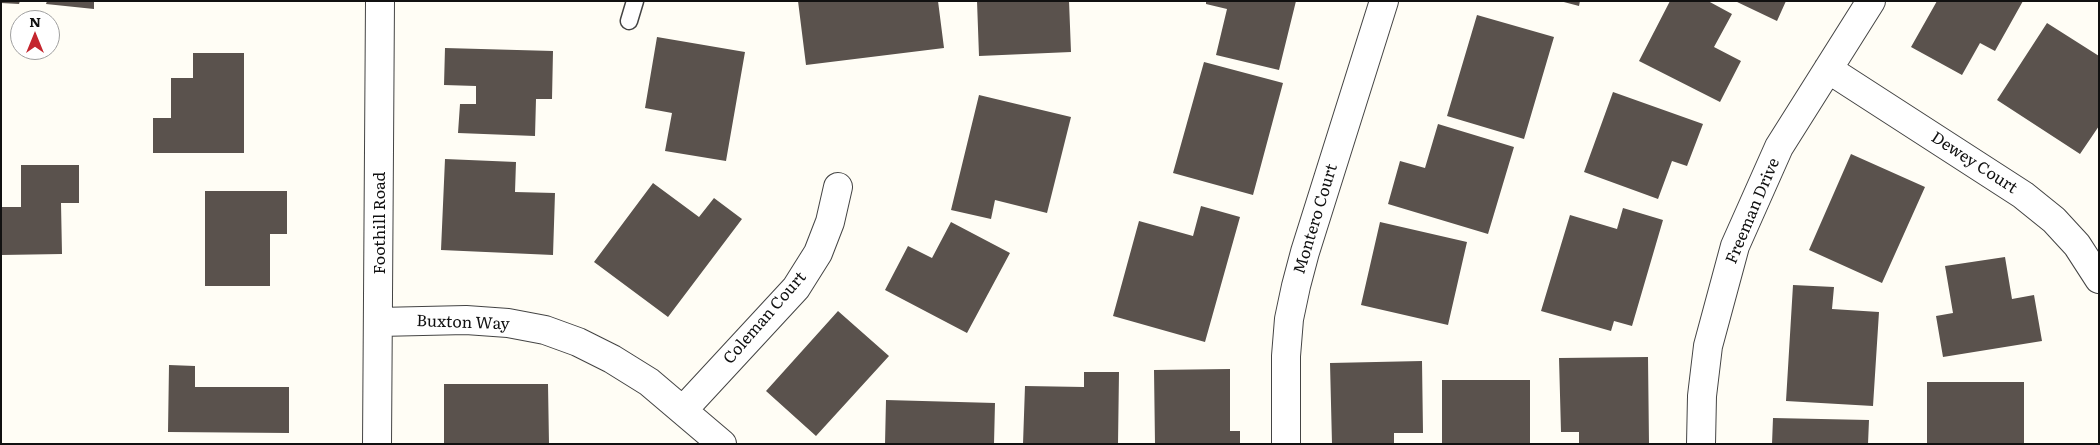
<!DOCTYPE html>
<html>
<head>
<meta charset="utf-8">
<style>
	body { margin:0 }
	#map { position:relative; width:2100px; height:445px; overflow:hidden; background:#fffdf5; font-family:Literata,serif }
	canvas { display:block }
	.frame { position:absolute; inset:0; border:2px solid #111; pointer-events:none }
	.north { position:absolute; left:10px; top:10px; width:50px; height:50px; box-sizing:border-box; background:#fff; border:1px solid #a0a0a0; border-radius:50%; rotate:0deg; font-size:14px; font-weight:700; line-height:20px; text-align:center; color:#111 }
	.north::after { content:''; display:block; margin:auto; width:18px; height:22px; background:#c4262e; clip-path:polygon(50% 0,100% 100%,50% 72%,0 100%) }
</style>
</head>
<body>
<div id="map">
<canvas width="2100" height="445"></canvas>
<div class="frame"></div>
<div class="north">N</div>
</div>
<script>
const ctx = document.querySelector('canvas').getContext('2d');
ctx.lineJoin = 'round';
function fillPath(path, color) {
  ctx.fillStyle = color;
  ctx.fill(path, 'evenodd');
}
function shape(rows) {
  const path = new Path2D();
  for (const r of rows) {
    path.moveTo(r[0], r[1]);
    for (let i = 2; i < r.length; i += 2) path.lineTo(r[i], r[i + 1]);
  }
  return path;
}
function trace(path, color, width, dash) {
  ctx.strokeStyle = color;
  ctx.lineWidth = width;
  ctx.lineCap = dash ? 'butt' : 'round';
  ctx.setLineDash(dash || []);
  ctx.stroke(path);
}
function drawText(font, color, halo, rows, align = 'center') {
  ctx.font = font + ' Literata,serif';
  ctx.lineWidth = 5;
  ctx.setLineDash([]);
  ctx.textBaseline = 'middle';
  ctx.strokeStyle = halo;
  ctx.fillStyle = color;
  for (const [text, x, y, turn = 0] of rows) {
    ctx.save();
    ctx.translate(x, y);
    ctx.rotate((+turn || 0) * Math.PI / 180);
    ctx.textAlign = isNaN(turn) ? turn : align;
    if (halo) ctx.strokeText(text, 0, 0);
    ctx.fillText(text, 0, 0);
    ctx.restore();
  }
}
const building = shape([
	[1,1,20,1,19,4,1,3],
	[47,1,94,1,94,9,46,4],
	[798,1,938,1,944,48,806,65],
	[977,1,1069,1,1071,52,979,56],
	[1206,1,1296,1,1279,70,1216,55,1227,9,1206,4],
	[1560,1,1580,1,1579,6],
	[1670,1,1708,1,1732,14,1714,47,1741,61,1720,102,1639,61],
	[1735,1,1786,1,1777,21],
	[1937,1,2023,1,1995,51,1980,43,1962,75,1911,47],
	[1477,15,1554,37,1524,139,1447,116],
	[2047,23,2099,56,2099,126,2080,154,1997,100],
	[657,37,745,52,726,161,665,151,672,113,645,108],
	[445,48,553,51,552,99,536,99,535,136,458,133,460,104,476,104,476,86,444,85],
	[193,53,244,53,244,153,153,153,153,118,171,118,171,78,193,78],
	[1204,62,1283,83,1253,195,1173,173],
	[1613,92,1703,124,1687,166,1672,161,1658,199,1584,172],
	[979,95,1071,117,1047,213,995,200,991,219,951,210],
	[1438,124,1514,147,1488,234,1388,204,1400,161,1425,168],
	[1851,154,1925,187,1882,283,1809,250],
	[445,159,516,162,515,192,555,193,553,255,441,250],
	[21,165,79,165,79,203,61,203,62,254,1,255,1,207,21,207],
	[653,183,699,217,714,198,742,219,668,317,594,262],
	[205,191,287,191,287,234,270,234,270,286,205,286],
	[1201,206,1240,217,1205,342,1113,316,1139,221,1193,236],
	[1623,208,1663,220,1632,326,1614,321,1611,331,1541,311,1570,215,1617,229],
	[951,222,1010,253,967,333,885,290,908,246,932,258],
	[1380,222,1467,242,1448,325,1361,305],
	[2005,257,2012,299,2034,295,2042,341,1943,357,1936,316,1953,313,1945,266],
	[1793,285,1834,287,1832,309,1879,312,1873,406,1786,401],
	[838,311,889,356,816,436,766,391],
	[1648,357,1649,444,1579,444,1579,432,1561,432,1559,358],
	[1422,361,1423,433,1394,433,1394,444,1332,444,1330,363],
	[169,365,195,366,195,387,289,387,289,433,168,432],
	[1230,369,1230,431,1240,431,1240,444,1155,444,1154,370],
	[1084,372,1119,372,1118,444,1023,444,1025,386,1084,387],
	[1442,380,1530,380,1530,444,1442,444],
	[1927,382,2024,382,2024,444,1927,444],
	[444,384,548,384,549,444,444,444],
	[886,400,995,403,994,444,885,444],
	[1773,418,1869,420,1868,444,1772,444]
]);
const lane = shape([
	[629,21,635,1]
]);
const street = shape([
	[1828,69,2023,195,2054,220,2077,245,2099,279],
	[379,322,466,320,508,323,545,330,578,342,612,359,649,382,722,444],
	[684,409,796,288,818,253,830,222,838,187],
	[377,444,380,1],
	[1286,444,1286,356,1289,319,1296,286,1305,252,1384,1],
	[1701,444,1702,396,1708,346,1735,246,1779,147,1871,1]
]);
const streetNames = [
	["Dewey Court",1974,163,33],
	["Freeman Drive",1753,211,-67],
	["Montero Court",1316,219,-73],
	["Foothill Road",380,223,-90],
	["Coleman Court",765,318,-49],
	["Buxton Way",463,323,2]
];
fillPath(building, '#5a524d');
trace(lane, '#444', 19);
trace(street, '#444', 30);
trace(lane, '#fff', 16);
trace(street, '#fff', 28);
drawText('16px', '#111', '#fff', streetNames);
</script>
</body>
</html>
